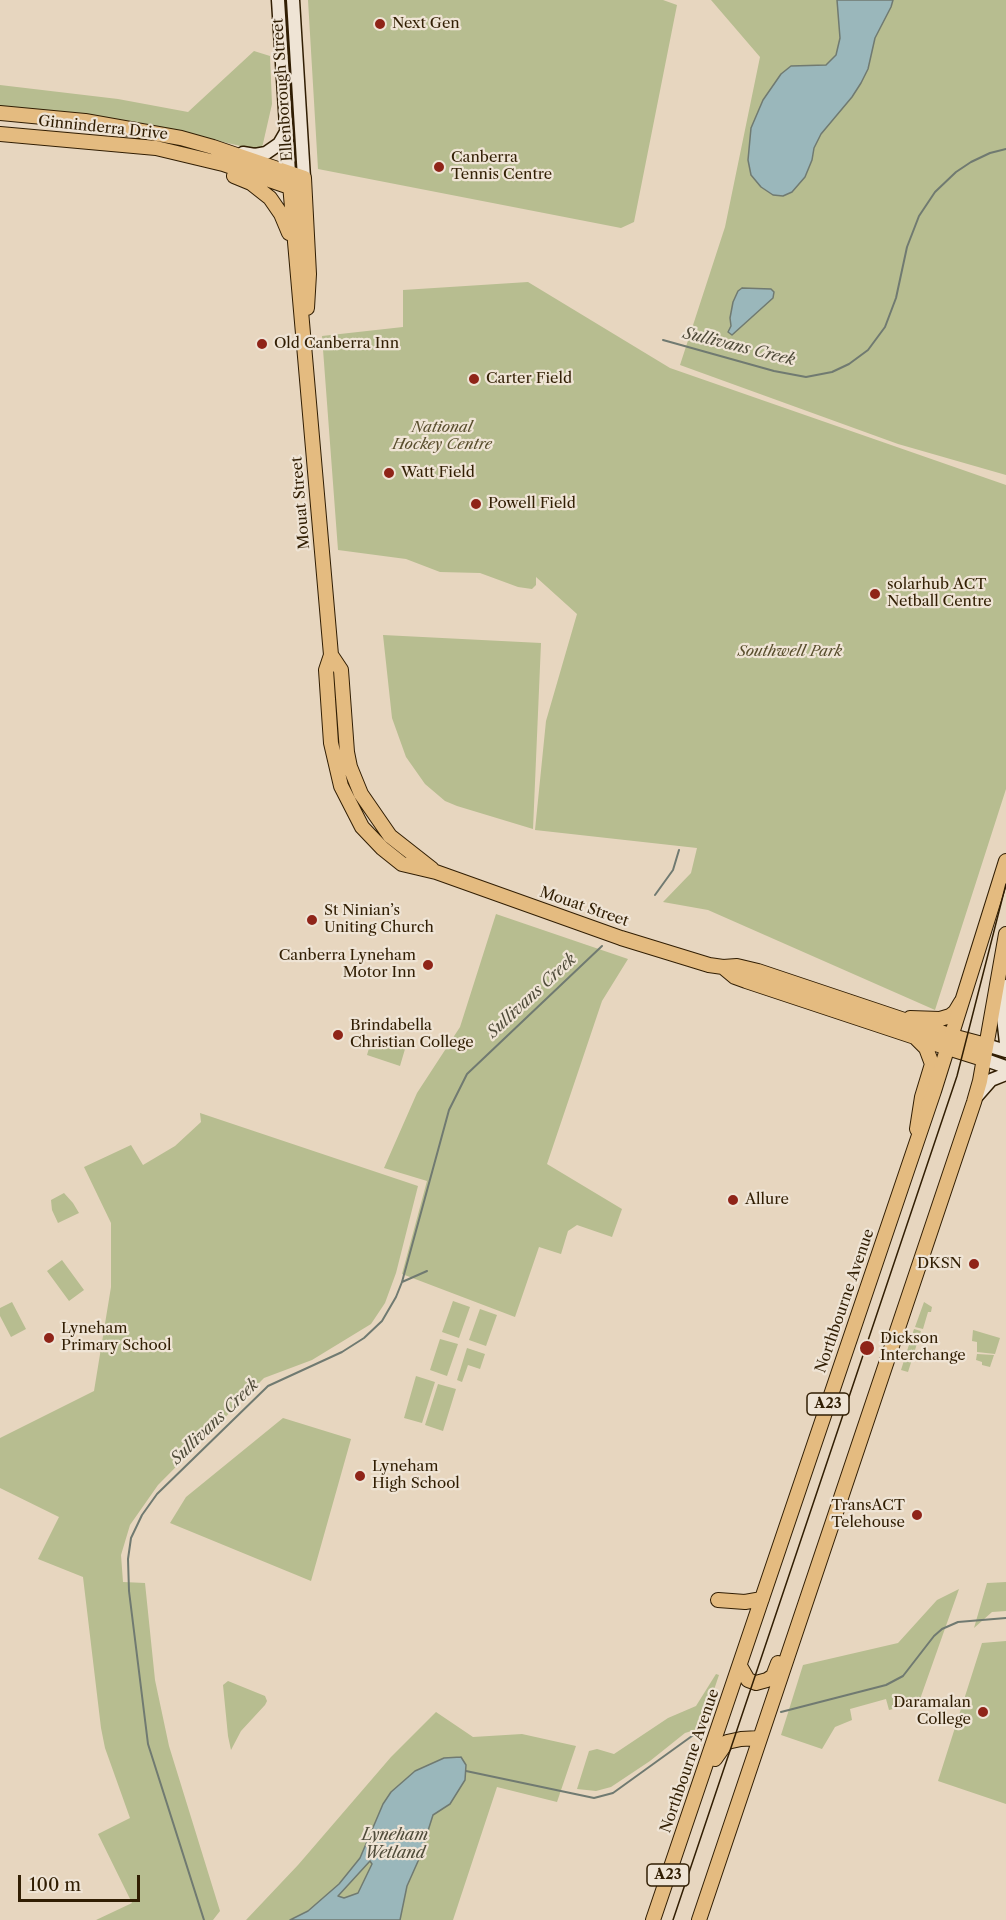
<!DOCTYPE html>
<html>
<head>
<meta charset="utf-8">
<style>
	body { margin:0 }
	#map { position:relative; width:1006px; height:1920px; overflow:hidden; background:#e7d6bf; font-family:"Libre Caslon Text",serif }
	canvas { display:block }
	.scale { position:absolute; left:18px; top:1875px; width:122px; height:27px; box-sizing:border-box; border:3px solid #311e03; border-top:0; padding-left:8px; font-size:18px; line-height:21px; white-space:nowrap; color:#311e03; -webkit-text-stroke:4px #efe4d5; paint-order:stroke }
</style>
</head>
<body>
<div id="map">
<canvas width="1006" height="1920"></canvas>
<div class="scale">100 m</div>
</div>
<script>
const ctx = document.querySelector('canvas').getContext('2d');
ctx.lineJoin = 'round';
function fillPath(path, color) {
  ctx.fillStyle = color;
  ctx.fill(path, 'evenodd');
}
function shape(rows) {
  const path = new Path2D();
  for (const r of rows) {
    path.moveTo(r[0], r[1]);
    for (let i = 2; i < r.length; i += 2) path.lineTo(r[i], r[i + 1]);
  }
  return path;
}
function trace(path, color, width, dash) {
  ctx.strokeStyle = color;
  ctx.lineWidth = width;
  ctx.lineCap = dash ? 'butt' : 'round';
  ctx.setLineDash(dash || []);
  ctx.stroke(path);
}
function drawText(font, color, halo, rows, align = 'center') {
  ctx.font = font + ' "Libre Caslon Text",serif';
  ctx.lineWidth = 4.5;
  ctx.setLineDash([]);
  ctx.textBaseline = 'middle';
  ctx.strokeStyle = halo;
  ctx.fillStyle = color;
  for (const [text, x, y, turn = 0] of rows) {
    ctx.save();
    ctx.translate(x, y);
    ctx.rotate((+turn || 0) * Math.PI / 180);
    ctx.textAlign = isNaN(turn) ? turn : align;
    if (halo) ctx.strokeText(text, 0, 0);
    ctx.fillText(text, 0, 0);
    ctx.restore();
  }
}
const green = shape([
	[308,0,663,0,677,5,634,222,621,228,318,169],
	[711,0,1006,0,1006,475,898,444,680,365,725,227,760,57],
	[254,51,270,56,272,104,262,148,253,149,142,123,79,113,0,107,0,85,118,99,188,112],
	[528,282,670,368,1006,485,1006,789,935,1010,708,910,663,902,691,873,697,848,535,830,546,721,577,614,536,577,536,585,532,589,518,587,480,573,440,572,406,559,338,550,322,336,403,327,403,290],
	[383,635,541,643,533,829,457,806,445,801,425,784,406,757,392,718],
	[496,914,628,959,602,1001,547,1164,622,1209,612,1237,577,1225,568,1231,561,1254,539,1247,515,1317,402,1274,427,1181,384,1168,417,1093,460,1027],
	[372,1038,405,1049,400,1066,367,1055],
	[200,1113,418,1186,396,1273,385,1303,371,1324,312,1360,264,1378,158,1485,130,1525,121,1555,123,1582,145,1583,155,1680,169,1746,220,1911,213,1920,96,1920,132,1903,98,1834,130,1818,105,1748,101,1728,83,1577,38,1559,59,1517,0,1488,0,1438,94,1391,111,1287,111,1223,84,1167,131,1145,143,1165,175,1146,201,1122],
	[64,1193,73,1203,79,1213,58,1223,52,1210,51,1200],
	[62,1260,84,1290,69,1301,47,1271],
	[453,1301,470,1307,459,1338,442,1332],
	[12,1302,26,1329,11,1337,0,1316,0,1308],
	[924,1302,932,1307,931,1312,928,1312,923,1329,915,1327],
	[480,1309,497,1315,486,1346,469,1340],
	[914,1329,921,1331,908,1372,901,1370],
	[973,1330,1000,1338,995,1354,977,1352,977,1342,972,1341],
	[440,1339,458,1344,447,1376,430,1370],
	[467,1348,485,1354,480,1369,468,1365,462,1382,457,1380],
	[977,1354,994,1355,990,1367,982,1365,982,1362,976,1360],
	[416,1376,435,1382,422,1423,404,1418],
	[438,1384,456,1389,443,1431,425,1425],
	[283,1418,351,1439,311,1581,170,1523,186,1497],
	[1006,1582,1006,1611,992,1612,974,1628,987,1583],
	[959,1589,919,1702,889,1710,886,1699,850,1709,852,1720,835,1727,822,1749,781,1735,803,1665,898,1643,937,1600],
	[1006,1641,1006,1804,938,1781,982,1643],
	[716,1674,719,1675,701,1728,685,1733,650,1761,611,1787,596,1791,577,1789,589,1751,597,1749,614,1754,668,1718,696,1706],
	[228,1681,265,1696,267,1701,265,1705,241,1731,231,1750,228,1736,223,1685],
	[436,1712,473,1737,522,1734,576,1746,557,1802,497,1787,453,1920,246,1920,298,1865,391,1757]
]);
const water = shape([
	[837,0,893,0,891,7,875,38,868,69,861,83,852,97,821,134,814,148,812,160,805,177,792,192,783,196,773,195,761,187,751,175,748,160,751,128,763,100,781,74,791,66,826,65,836,55,840,38,837,0],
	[742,288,771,289,774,292,773,298,732,335,728,332,731,326,730,318,733,302,738,291,742,288],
	[461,1757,466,1765,465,1780,450,1804,433,1815,419,1859,407,1886,400,1920,290,1920,308,1911,339,1884,360,1858,383,1804,391,1792,415,1771,444,1758,461,1757],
	[370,1861,372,1864,358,1893,344,1898,338,1896,370,1861]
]);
const stream = shape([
	[663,340,774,371,806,377,832,372,849,364,868,350,885,327,896,298,907,247,919,216,935,192,956,172,971,162,990,153,1006,149],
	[655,895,673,870,679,850],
	[402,1282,427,1271],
	[781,1712,886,1685,903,1676,934,1636,942,1629,958,1622,1006,1618],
	[466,1771,594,1798,613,1793,692,1736,703,1734],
	[204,1920,148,1744,129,1591,128,1559,131,1538,142,1515,157,1494,268,1386,342,1352,364,1338,382,1321,396,1297,402,1282,449,1110,467,1074,602,946]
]);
const secondary = shape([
	[278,0,289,173],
	[293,0,304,178],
	[243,153,255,155,266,153,279,144,286,132],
	[1006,986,1003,1017,1006,1043],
	[986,1045,1006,1051],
	[983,1059,1006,1067],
	[977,1096,991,1080,1006,1074]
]);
const primary = shape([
	[0,113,85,121,181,138,213,147,304,178,309,274,307,308],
	[0,134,156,148,223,164,295,189],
	[289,173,331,655,326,670,331,743,341,786,362,827,382,848,402,864,436,872,621,938,709,965,723,967,737,966,758,971,952,1036],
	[234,176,251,183,270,198,281,214,289,233],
	[331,655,341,670,347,752,350,767,361,794,390,836,432,869],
	[723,967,735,977,746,981,948,1048],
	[910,1018,940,1019,950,1016,955,1012,961,1002],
	[916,1038,926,1048,932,1064,922,1097,917,1129]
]);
const trunk = shape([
	[952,1036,986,1045],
	[948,1048,983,1059],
	[718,1600,745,1602,762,1599],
	[740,1666,748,1680,756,1683,767,1680,773,1676,778,1663],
	[715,1759,727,1742,741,1739,760,1738],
	[653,1920,934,1091,1006,861],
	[699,1920,974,1102,980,1081,1006,934]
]);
const tram = shape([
	[673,1920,957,1076,1006,884]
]);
const markers = [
	[380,24,6,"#8f2418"],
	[439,167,6,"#8f2418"],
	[262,344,6,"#8f2418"],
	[474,379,6,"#8f2418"],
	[389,473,6,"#8f2418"],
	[476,504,6,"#8f2418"],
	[875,594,6,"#8f2418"],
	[312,920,6,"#8f2418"],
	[428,965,6,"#8f2418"],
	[338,1035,6,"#8f2418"],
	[733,1200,6,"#8f2418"],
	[974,1264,6,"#8f2418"],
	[49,1338,6,"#8f2418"],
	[867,1348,8,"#8f2418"],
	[360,1476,6,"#8f2418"],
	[917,1515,6,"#8f2418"],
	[983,1712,6,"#8f2418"]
];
const shields = [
	[828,1404,42],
	[668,1875,42]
];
const shieldNames = [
	["A23",828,1404],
	["A23",668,1875]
];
const poiNames = [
	["Next Gen",392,24],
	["Canberra",451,158],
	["Tennis Centre",451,175],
	["Old Canberra Inn",274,344],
	["Carter Field",486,379],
	["Watt Field",401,473],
	["Powell Field",488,504],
	["solarhub ACT",887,585],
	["Netball Centre",887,602],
	["St Ninian’s",324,911],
	["Uniting Church",324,928],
	["Canberra Lyneham",416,956,"right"],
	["Motor Inn",416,973,"right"],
	["Brindabella",350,1026],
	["Christian College",350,1043],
	["Allure",745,1200],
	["DKSN",962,1264,"right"],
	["Lyneham",61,1329],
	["Primary School",61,1346],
	["Dickson",880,1339],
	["Interchange",880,1356],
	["Lyneham",372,1467],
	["High School",372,1484],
	["TransACT",905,1506,"right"],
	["Telehouse",905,1523,"right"],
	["Daramalan",971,1703,"right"],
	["College",971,1720,"right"]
];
const streetNames = [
	["Ellenborough Street",283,90,-94],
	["Ginninderra Drive",103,128,6],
	["Mouat Street",301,503,-95],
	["Mouat Street",584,907,19],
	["Northbourne Avenue",845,1301,-71],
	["Northbourne Avenue",690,1761,-71]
];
const parkNames = [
	["National",442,428],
	["Hockey Centre",442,445],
	["Southwell Park",790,652]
];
const waterNames = [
	["Sullivans Creek",739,347,14],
	["Sullivans Creek",532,996,-43],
	["Sullivans Creek",215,1422,-44],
	["Lyneham",395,1835],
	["Wetland",395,1853]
];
fillPath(green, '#b7bd90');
fillPath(water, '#9ab7bb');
trace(water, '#707a71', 1.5);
trace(stream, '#707a71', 2);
trace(secondary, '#311e03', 15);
trace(primary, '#311e03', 16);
trace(trunk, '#311e03', 16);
trace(secondary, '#efe4d5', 12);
trace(primary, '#e4bb80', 14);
trace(trunk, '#e4bb80', 14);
trace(tram, '#311e03', 1.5);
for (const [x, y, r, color] of markers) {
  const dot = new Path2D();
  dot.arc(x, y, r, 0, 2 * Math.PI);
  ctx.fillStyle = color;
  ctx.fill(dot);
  trace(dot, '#efe4d5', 2);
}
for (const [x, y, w] of shields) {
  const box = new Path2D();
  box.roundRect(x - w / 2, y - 11, w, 22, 4.5);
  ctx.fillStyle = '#efe4d5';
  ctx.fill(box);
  trace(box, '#311e03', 1.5);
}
drawText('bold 14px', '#311e03', null, shieldNames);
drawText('15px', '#311e03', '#efe4d5', poiNames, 'left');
drawText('15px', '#311e03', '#efe4d5', streetNames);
drawText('italic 15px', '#594e2d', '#efe4d5', parkNames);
drawText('italic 16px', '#504c3a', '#efe4d5', waterNames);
</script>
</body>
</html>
